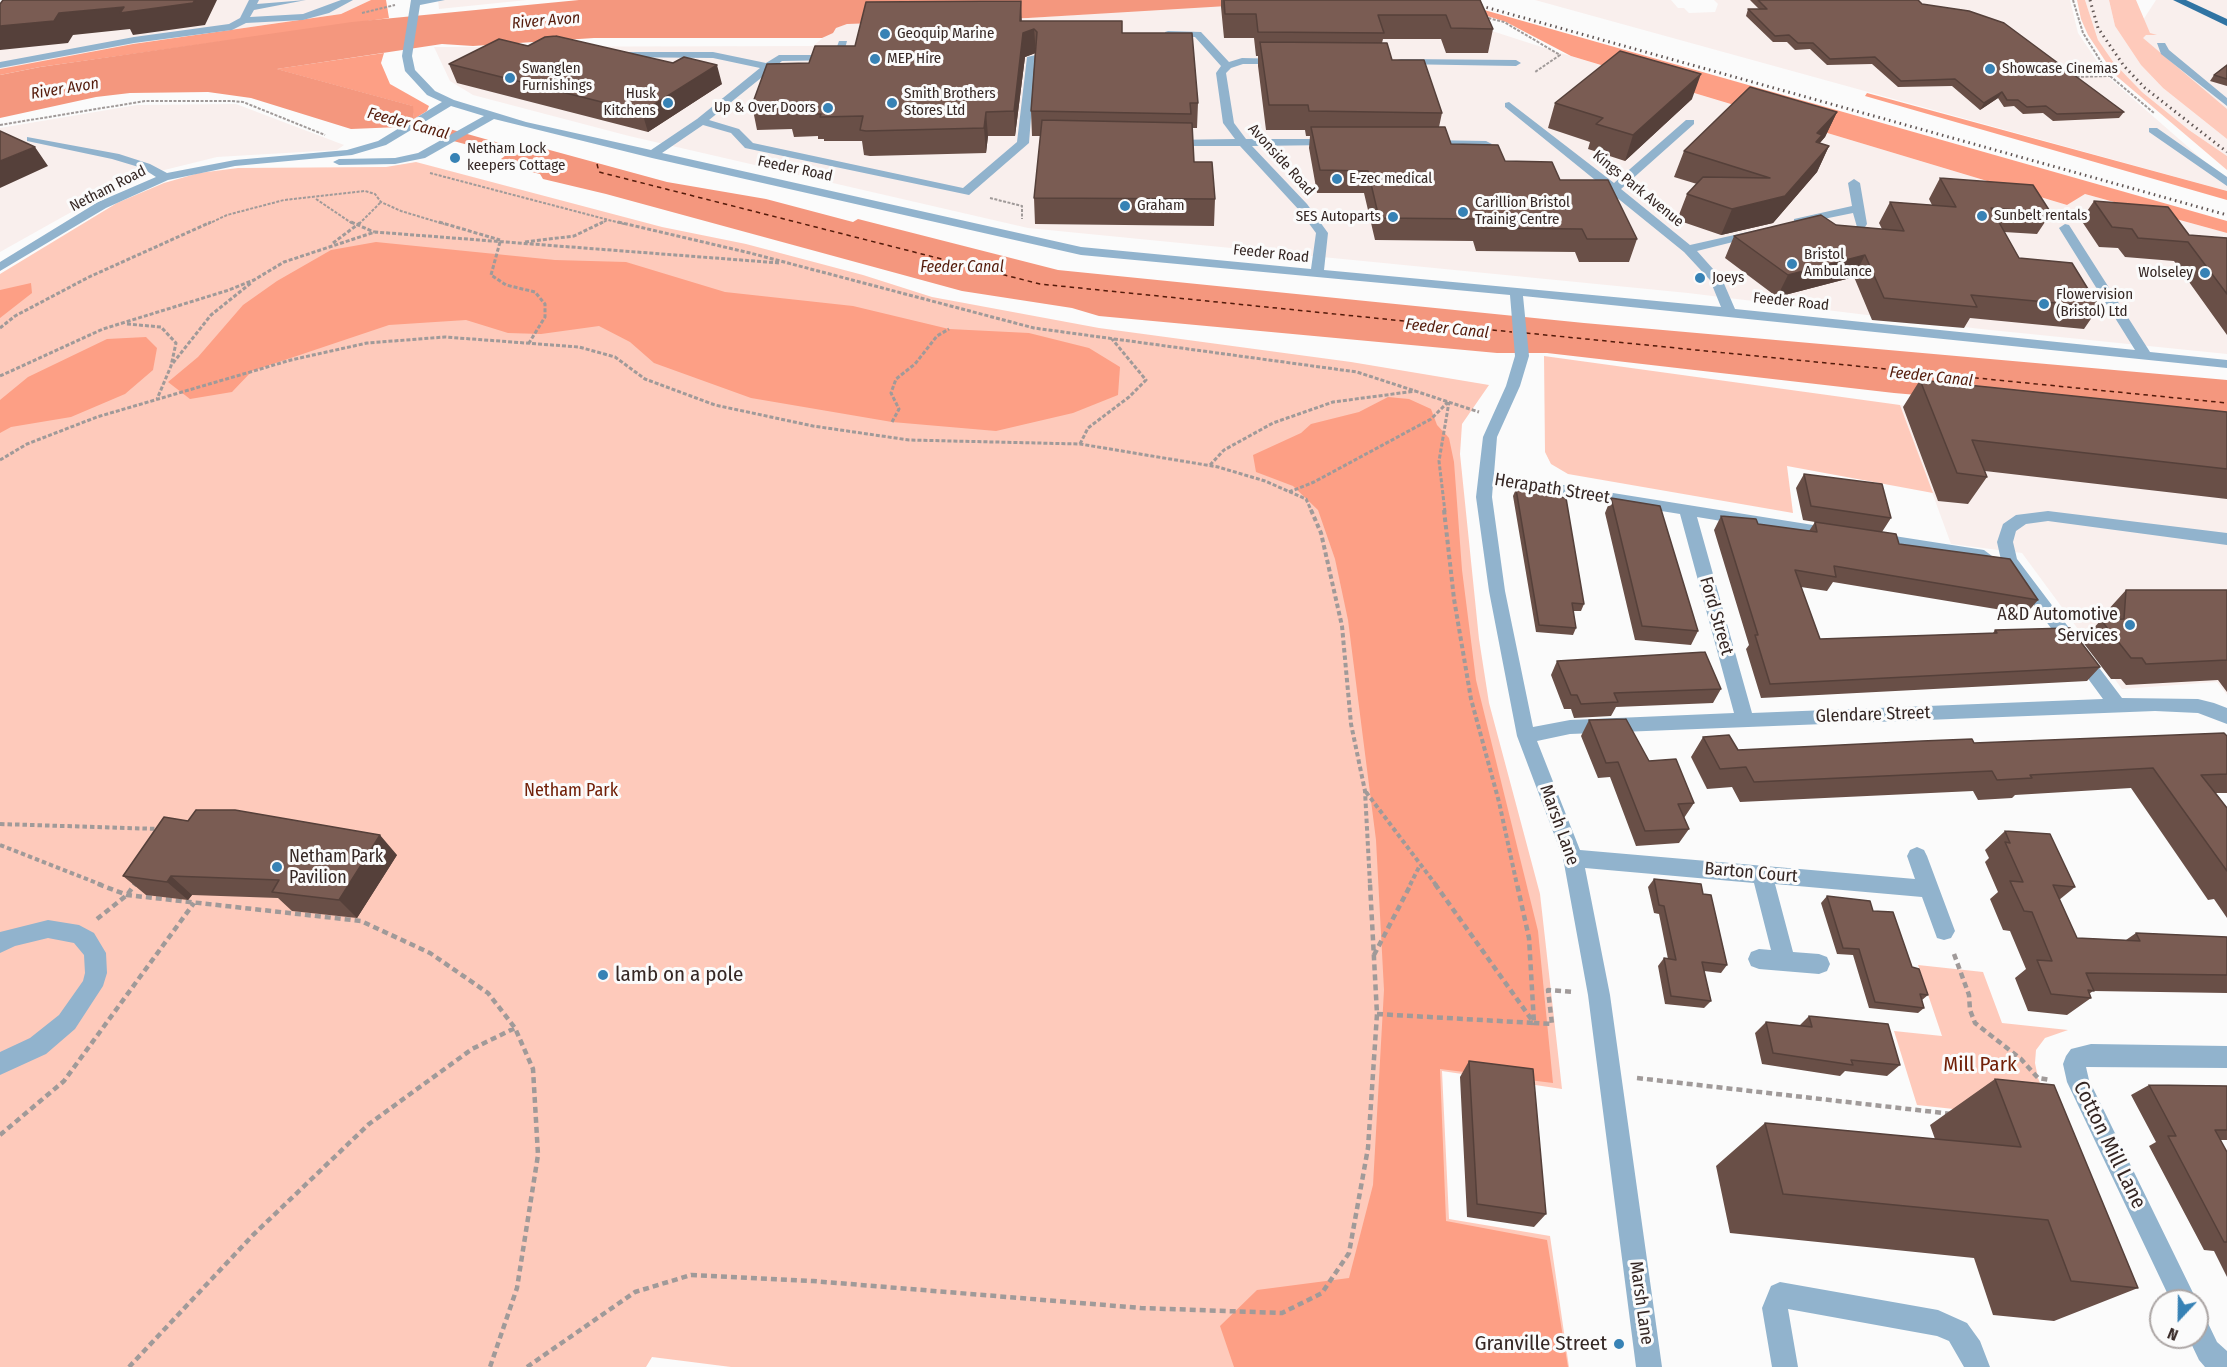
<!DOCTYPE html>
<html>
<head>
<meta charset="utf-8">
<style>
	body { margin:0 }
	#map { position:relative; width:2227px; height:1367px; overflow:hidden; background:#fbfbfb; font-family:"Fira Sans Condensed",sans-serif }
	canvas { display:block }
	.north { position:absolute; left:2149px; top:1289px; width:60px; height:60px; box-sizing:border-box; background:#fbfbfb; border:2px solid #aca6a5; border-radius:50%; rotate:202deg; font-size:16px; font-weight:700; line-height:24px; text-align:center; color:#352724 }
	.north::after { content:''; display:block; margin:auto; width:21px; height:27px; background:#3782b5; clip-path:polygon(50% 0,100% 100%,50% 72%,0 100%) }
</style>
</head>
<body>
<div id="map">
<canvas width="2227" height="1367"></canvas>
<div class="north">N</div>
</div>
<script>
const ctx = document.querySelector('canvas').getContext('2d');
ctx.lineJoin = 'round';
function fillPath(path, color) {
  ctx.fillStyle = color;
  ctx.fill(path, 'evenodd');
}
function shape(rows) {
  const path = new Path2D();
  for (const r of rows) {
    path.moveTo(r[0], r[1]);
    for (let i = 2; i < r.length; i += 2) path.lineTo(r[i], r[i + 1]);
  }
  return path;
}
function trace(path, color, width, dash) {
  ctx.strokeStyle = color;
  ctx.lineWidth = width;
  ctx.lineCap = dash ? 'butt' : 'round';
  ctx.setLineDash(dash || []);
  ctx.stroke(path);
}
function drawText(font, color, halo, rows, align = 'center') {
  ctx.font = font + ' "Fira Sans Condensed",sans-serif';
  ctx.lineWidth = 6;
  ctx.setLineDash([]);
  ctx.textBaseline = 'middle';
  ctx.strokeStyle = halo;
  ctx.fillStyle = color;
  for (const [text, x, y, turn = 0] of rows) {
    ctx.save();
    ctx.translate(x, y);
    ctx.rotate((+turn || 0) * Math.PI / 180);
    ctx.textAlign = isNaN(turn) ? turn : align;
    if (halo) ctx.strokeText(text, 0, 0);
    ctx.fillText(text, 0, 0);
    ctx.restore();
  }
}
const built = shape([
	[123,0,371,0,341,14,133,44,0,69,0,12],
	[438,0,527,0,439,9],
	[1396,0,1554,51,2067,205,2085,194,2227,233,2227,354,1981,329,1688,293,1028,228,629,136,473,95,450,81,434,47,813,46,835,28,847,24,1028,18,1208,6,1313,8],
	[1535,0,1671,0,1678,8,1684,8,1689,13,1715,12,1718,4,1714,0,2070,0,2078,33,2107,76,2203,160,2227,177,2227,191],
	[2085,0,2109,0,2115,26,2141,65,2163,88,2227,139,2227,156,2189,130,2142,92,2114,63,2098,40],
	[2156,0,2227,0,2227,111,2134,34],
	[236,104,344,145,337,150,217,157,132,178,0,252,0,128,137,105],
	[1900,405,2227,437,2227,695,2217,682,2122,689,2022,553,1951,544]
]);
const green = shape([
	[2077,0,2085,0,2098,40,2114,63,2142,92,2189,130,2227,156,2227,170,2114,74,2088,35,2081,19],
	[2109,0,2136,0,2150,33,2157,35,2146,35,2143,38,2227,109,2227,139,2163,88,2141,65,2115,26],
	[416,162,662,227,746,244,863,275,932,297,1099,328,1351,362,1489,385,1462,424,1460,454,1479,639,1489,703,1540,894,1562,1089,1442,1071,1449,1219,1550,1236,1569,1367,731,1367,652,1357,646,1367,0,1367,0,274,117,203,164,183,199,173,238,168,386,167],
	[1544,356,1900,405,1933,493,1787,466,1793,513,1568,474,1551,464,1545,452],
	[1918,965,1983,972,2002,1023,2068,1030,2045,1038,2036,1050,2035,1063,2038,1078,2054,1120,1917,1105,1894,1031,1942,1036]
]);
const forest = shape([
	[371,0,386,0,389,18,40,67,0,75,0,69,133,44,341,14],
	[1437,0,1449,0,2227,221,2227,233,2085,194,2067,205,1571,56,1506,22],
	[384,53,381,63,390,84,429,106,427,111,414,119,412,106,276,69],
	[1867,93,2227,191,2227,200,1865,96],
	[376,242,555,260,626,262,725,292,853,306,949,329,1029,333,1089,348,1120,367,1118,395,1073,413,996,431,892,422,751,398,654,363,630,342,599,326,541,334,508,333,466,320,389,325,252,371,232,392,190,399,168,382,198,357,243,305,277,281,331,250],
	[31,283,32,293,0,318,0,290],
	[146,337,157,348,153,370,125,394,71,417,11,427,0,433,0,400,28,377,107,339],
	[1388,397,1409,399,1431,409,1437,425,1449,438,1454,462,1462,570,1476,680,1538,931,1553,1083,1440,1069,1446,1221,1547,1240,1568,1367,1234,1367,1220,1326,1257,1290,1349,1278,1373,1185,1384,990,1376,840,1348,620,1335,559,1318,510,1293,486,1256,472,1253,455,1301,433,1311,424,1359,412]
]);
const water = shape([
	[579,0,1327,0,1028,18,847,24,836,28,833,33,822,38,594,38,473,46,442,44,277,69,413,106,414,119,517,148,535,146,667,182,766,199,853,222,858,219,1058,270,1584,323,2227,380,2227,422,1894,393,1547,353,1497,353,1099,316,1072,308,962,291,606,194,543,179,540,174,496,163,506,155,427,134,400,127,351,129,251,98,208,92,130,93,96,97,0,118,0,75,40,67,352,22]
]);
const ferry = shape([
	[597,164,599,172,1040,284,1512,332],
	[1526,333,2227,403]
]);
const pathFar3 = shape([
	[2073,0,2083,33,2110,76,2154,113],
	[362,13,395,5],
	[1484,17,1504,22,1560,55,1535,72],
	[2072,77,2110,76],
	[0,125,145,101,232,101,243,102,325,135],
	[430,173,624,224],
	[990,198,1022,206,1022,219],
	[316,199,353,224],
	[208,224,227,215,284,200,365,191,375,194,381,202,401,211,444,224],
	[359,224,381,202],
	[600,224,607,220]
]);
const pathFar2 = shape([
	[351,222,374,232],
	[439,222,500,240],
	[618,222,750,253,1034,328,1357,372,1479,412],
	[500,242,491,275,506,285,535,292,545,304,545,317,529,343],
	[525,242,574,236,603,222],
	[333,243,361,222],
	[127,324,161,327,176,343,171,366,157,399],
	[0,328,15,316,89,277,211,222],
	[173,363,211,315,251,283],
	[0,376,103,329,229,290,254,280,284,262,375,232,780,263],
	[892,422,899,409,891,393,896,379,915,364,937,336,949,329],
	[1080,444,1088,428,1129,397,1146,380,1112,339],
	[0,460,27,444,97,417,291,360,367,343,445,337,579,347,615,357,645,379,715,405,813,426,909,440,1080,444,1218,467,1265,481,1306,499,1312,512],
	[1210,465,1224,450,1273,423,1333,402,1416,391],
	[1289,492,1314,482,1431,419,1448,402],
	[1445,512,1439,461,1449,402]
]);
const pathFar1 = shape([
	[1311,510,1321,533,1342,626,1351,724,1365,791,1370,885],
	[1444,510,1454,599,1471,699,1499,802,1517,885],
	[1366,792,1436,885],
	[0,824,159,829],
	[0,845,102,885],
	[134,885,137,881],
	[1410,885,1420,865]
]);
const path = shape([
	[98,884,127,895,361,921,430,953,488,993,515,1028,533,1069,538,1155,517,1288,490,1367],
	[1435,884,1534,1023,1552,1024,1548,990,1574,992],
	[97,919,127,895,135,884],
	[1954,954,1969,995,1970,1010,1975,1023,2021,1059,2038,1078,2050,1080],
	[1374,955,1411,884],
	[1377,1014,1534,1023,1529,938,1517,884],
	[1637,1078,1952,1114],
	[0,1135,64,1081,194,903],
	[129,1367,253,1235,369,1124,472,1049,515,1028],
	[527,1367,635,1292,691,1275,813,1281,1141,1308,1282,1313,1322,1293,1349,1253,1368,1148,1377,1014,1370,884]
]);
const minor = shape([
	[249,0,259,0,257,4,306,0,254,10,250,17,303,14,341,0,353,0,329,13,303,20,246,23,232,30,134,43,0,68,0,62,134,37,229,24,240,18,249,0],
	[411,0,445,0,420,5,412,56,415,70,435,91,454,100,526,122,651,150,697,119,760,68,713,58,612,57,608,56,608,52,713,52,766,63,779,55,834,55,839,41,847,41,842,60,782,61,709,120,739,129,753,143,963,188,1017,142,1027,57,1036,55,1029,143,969,195,745,148,731,133,703,125,662,153,1081,247,1311,269,1316,233,1299,210,1240,146,1169,146,1163,143,1169,140,1235,139,1223,123,1216,73,1221,66,1195,37,1165,36,1165,32,1168,31,1201,32,1229,62,1242,58,1284,59,1284,63,1280,64,1243,64,1231,68,1226,73,1234,123,1246,139,1333,139,1339,142,1333,145,1252,146,1307,204,1328,233,1324,270,1721,307,1710,280,1684,252,1505,107,1505,103,1509,102,1614,183,1686,120,1694,120,1694,124,1621,189,1690,245,1761,229,1761,235,1697,251,1722,279,1735,309,2135,350,2059,228,2065,224,2069,225,2150,352,2227,360,2227,368,1523,296,1529,356,1520,386,1497,437,1494,474,1838,529,1840,533,1832,539,1697,517,1752,713,2103,699,2001,560,1997,542,2003,524,2016,515,2048,511,2227,533,2227,545,2048,521,2026,524,2016,531,2013,542,2017,559,2122,698,2198,699,2214,703,2227,708,2227,724,2198,713,2155,711,1570,734,1537,741,1580,850,1915,879,1907,856,1910,850,1917,847,1924,850,1927,856,1955,931,1951,938,1944,940,1937,938,1922,897,1775,884,1793,952,1819,954,1827,957,1830,964,1827,971,1819,974,1759,969,1751,966,1748,959,1751,952,1759,949,1771,950,1754,883,1585,868,1610,995,1662,1367,1636,1367,1588,995,1563,858,1517,736,1489,591,1476,497,1483,437,1506,386,1515,356,1510,295,1081,255,652,158,494,119,425,158,395,164,339,165,333,162,339,159,395,158,418,153,484,116,451,106,386,145,352,155,235,166,168,180,106,208,0,271,0,262,98,202,156,177,142,168,112,159,27,141,27,137,119,154,150,164,167,173,235,160,347,150,378,141,442,102,427,95,405,71,402,56,411,0],
	[1493,484,1680,514,1734,713,1570,720,1533,727,1505,591,1492,497,1493,484],
	[2157,43,2165,43,2169,50,2227,98,2227,106,2161,54,2157,43],
	[1401,59,1516,60,1521,63,1516,66,1397,64,1397,60,1401,59],
	[2149,128,2157,128,2227,177,2227,186,2149,132,2149,128],
	[1426,140,1486,141,1492,144,1486,147,1422,145,1420,143,1426,140],
	[1854,179,1860,183,1867,224,1865,227,1857,227,1853,213,1794,225,1794,219,1852,206,1848,183,1854,179],
	[1875,533,1984,550,1992,556,1984,562,1869,543,1867,539,1869,535,1875,533],
	[48,920,79,925,94,933,106,953,107,973,103,986,75,1029,46,1054,0,1075,0,1052,30,1038,59,1015,83,981,85,973,84,955,74,943,48,938,15,946,0,953,0,932,48,920],
	[2091,1044,2227,1046,2227,1068,2086,1067,2089,1080,2197,1301,2171,1301,2067,1082,2063,1064,2066,1056,2071,1049,2091,1044],
	[1780,1282,1938,1310,1967,1323,1980,1341,1990,1367,1964,1367,1949,1341,1937,1336,1788,1309,1798,1367,1772,1367,1762,1308,1771,1286,1780,1282],
	[2197,1315,2206,1319,2217,1342,2227,1351,2227,1367,2205,1367,2199,1360,2188,1337,2197,1337,2197,1315]
]);
const major = shape([
	[2173,0,2186,0,2227,19,2227,26,2173,0]
]);
const rail = shape([
	[1460,0,2227,215],
	[2090,0,2098,28,2124,66,2145,88,2227,152]
]);
const wall = shape([
	[1221,0,1480,0,1493,29,1488,53,1446,53,1441,39,1383,39,1382,43,1392,60,1442,113,1439,127,1451,144,1560,180,1637,239,1629,262,1579,262,1575,252,1476,251,1473,241,1375,240,1364,193,1317,193,1309,148,1310,136,1306,136,1305,130,1266,130,1258,66,1258,56,1256,56,1254,38,1224,38,1221,7],
	[1750,0,1918,0,1922,4,2124,112,2119,118,2053,121,2043,113,2023,114,2014,106,2004,107,1998,98,1980,110,1952,86,1898,87,1872,64,1827,65,1810,49,1795,50,1787,42,1773,42,1746,16,1748,9,1759,9],
	[1022,21,1122,33,1198,103,1197,128,1192,128,1194,162,1215,199,1214,226,1035,224,1034,198,1041,136,1032,136,1031,111,1035,53,1025,57,1015,136,988,136,986,153,870,156,864,155,862,141,824,141,824,139,818,139,818,136,794,137,792,129,757,130,752,105,809,63,855,46],
	[528,46,722,84,648,132,457,83,449,64],
	[2227,65,2227,86,2210,81,2214,75],
	[1692,99,1625,161,1588,149,1590,142,1548,128,1555,103],
	[1837,112,1825,137,1820,143,1829,146,1817,172,1773,223,1721,235,1677,220,1687,194,1697,184,1674,177,1684,151],
	[1940,178,2051,213,2037,234,2004,232,2019,258,2099,307,2084,329,1970,318,1964,328,1872,320,1854,277,1777,297,1725,258,1734,236,1836,225,1882,229,1879,223,1890,202,1932,205,1929,199],
	[2094,201,2189,235,2227,238,2227,335,2174,261,2125,257,2118,248,2099,247,2081,220],
	[1920,380,2227,412,2227,499,1985,471,1987,477,1968,504,1938,501,1903,407],
	[1804,474,1891,518,1882,532,1899,544,2038,600,2026,614,1833,582,1827,591,1801,587,1820,639,1993,633,1995,630,2100,667,2087,681,1761,698,1746,649,1749,645,1714,530,1721,516,1758,524,1809,531,1815,522,1803,520,1796,488],
	[1516,489,1584,604,1581,611,1573,611,1576,628,1573,635,1536,632,1513,496],
	[1611,498,1698,631,1691,645,1635,640,1605,513],
	[2126,590,2227,590,2227,692,2218,680,2126,685,2121,679,2111,679,2082,641,2101,620,2106,620,2107,611],
	[1557,661,1721,689,1713,703,1616,707,1611,716,1574,718,1571,709,1564,709,1551,675],
	[1589,720,1649,761,1694,803,1684,818,1689,829,1679,843,1636,846,1610,777,1598,778,1581,736],
	[2227,736,2227,793,2216,793,2227,808,2227,918,2214,899,2208,900,2131,788,2015,795,2012,798,1978,800,1973,791,1740,802,1732,787,1707,789,1691,757,1703,737,1738,750],
	[2005,831,2075,887,2059,900,2077,938,2126,940,2136,933,2227,937,2227,993,2093,991,2089,994,2091,998,2067,1015,2028,1011,2015,978,2026,969,2010,931,2003,930,1990,899,1998,892,1985,862,1989,858,1985,850],
	[397,855,357,918,292,911,278,898,192,895,188,900,146,895,123,876],
	[1654,879,1703,894,1727,965,1721,973,1704,971,1711,1001,1704,1008,1665,1004,1658,966,1664,958,1668,959,1659,914,1654,913,1648,887],
	[1827,896,1873,911,1912,967,1928,995,1922,1000,1924,1008,1918,1013,1869,1008,1853,955,1837,954,1821,903],
	[1809,1016,1900,1065,1887,1076,1845,1071,1840,1076,1762,1064,1755,1033,1766,1022,1799,1026],
	[1469,1061,1546,1214,1534,1227,1467,1217,1460,1077],
	[1995,1079,2138,1288,2054,1321,1993,1315,1974,1258,1730,1233,1716,1166,1765,1123,1935,1139,1930,1125],
	[2149,1085,2226,1086,2227,1086,2227,1140,2220,1140,2227,1152,2227,1277,2214,1251,2204,1250,2149,1146,2156,1142,2131,1095]
]);
const shadedWall = shape([
	[195,0,217,0,205,25,133,35,130,29,73,35,68,43,0,50,0,26,59,13],
	[1021,1,1022,24,1020,21],
	[1034,29,1036,53,1025,57,1015,136,1014,111,1023,33],
	[717,65,722,84,648,132,642,112],
	[1701,74,1692,99,1625,161,1633,135],
	[2002,92,1998,98,1980,110,1984,103],
	[986,112,988,136,986,153,984,128],
	[1837,112,1825,137,1816,147,1810,160,1817,133],
	[1829,146,1817,172,1773,223,1721,235,1732,209],
	[35,147,48,166,0,188,0,161],
	[1865,255,1854,277,1777,297,1788,275],
	[380,835,397,855,357,918,339,900],
	[171,876,192,895,188,900,167,882]
]);
const building = shape([
	[3,0,195,0,193,3,120,13,124,7,59,13,54,21,0,26,0,4,3,0],
	[1224,0,1480,0,1493,29,1451,28,1446,15,1378,15,1384,33,1258,32,1256,14,1225,14,1224,0],
	[1758,0,1918,0,1922,4,1969,11,2004,23,2124,112,2057,114,2046,106,2027,107,2018,100,2007,100,2002,92,1984,103,1955,79,1901,81,1875,57,1830,59,1813,43,1798,43,1789,35,1775,36,1748,9,1767,9,1758,0],
	[1021,1,1020,21,1122,21,1122,33,1192,33,1198,103,1190,103,1191,114,1031,111,1037,32,1034,29,1023,33,1014,111,986,112,984,128,866,131,860,130,863,116,820,117,821,114,813,114,814,112,788,112,791,105,752,105,767,64,809,63,815,46,855,46,866,2,1021,1],
	[556,36,673,63,684,57,717,65,642,112,449,64,499,39,528,46,545,37,556,36],
	[1260,42,1387,43,1392,60,1424,60,1442,113,1309,111,1308,105,1269,105,1260,42],
	[1620,51,1701,74,1633,135,1596,124,1603,118,1555,103,1620,51],
	[2227,65,2227,79,2214,75,2227,65],
	[1750,87,1837,112,1817,133,1822,135,1816,142,1829,146,1785,196,1732,209,1687,194,1703,177,1770,178,1684,151,1750,87],
	[1042,120,1192,123,1194,162,1212,162,1215,199,1034,198,1042,120],
	[1311,127,1445,127,1451,144,1498,145,1505,161,1552,162,1560,180,1608,180,1637,239,1587,239,1582,229,1482,228,1479,219,1379,218,1368,171,1320,170,1311,127],
	[0,131,35,147,0,161,0,131],
	[1940,178,2033,185,2051,213,1991,208,2019,258,2072,263,2099,307,1971,295,1977,307,1884,298,1865,255,1788,275,1734,236,1821,215,1836,225,1904,231,1890,202,1956,207,1940,178],
	[2094,201,2168,207,2189,235,2227,238,2227,294,2188,242,2138,238,2132,229,2112,227,2094,201],
	[1920,380,2227,412,2227,469,1972,440,1987,477,1957,473,1920,380],
	[1804,474,1882,484,1891,518,1811,506,1804,474],
	[1516,489,1566,498,1584,604,1572,603,1576,628,1539,625,1516,489],
	[1611,498,1660,506,1698,631,1642,626,1611,498],
	[1721,516,1756,519,1758,524,1817,532,1815,522,1896,534,1899,544,2010,559,2038,600,1834,566,1836,577,1795,570,1820,639,1997,633,1995,630,2070,628,2100,667,1770,684,1755,635,1758,635,1721,516],
	[2126,590,2227,590,2227,660,2146,664,2142,658,2131,658,2101,620,2124,619,2126,590],
	[1705,652,1721,689,1614,693,1618,702,1581,704,1577,695,1571,695,1557,661,1705,652],
	[1626,719,1649,761,1676,759,1694,803,1678,804,1689,829,1645,831,1618,762,1606,763,1589,720,1626,719],
	[2224,733,2227,736,2227,774,2201,775,2227,808,2227,871,2153,768,2030,775,2032,778,1997,780,1992,771,1754,782,1746,767,1720,769,1703,737,1729,735,1738,750,1922,741,1972,739,1974,743,2224,733],
	[196,810,235,810,380,835,339,900,272,892,279,880,171,876,167,882,123,876,164,817,188,821,196,810],
	[2005,831,2050,834,2075,887,2053,885,2077,938,2140,941,2136,933,2227,937,2227,975,2086,973,2094,991,2088,990,2091,998,2051,994,2037,960,2052,961,2032,912,2024,911,2010,881,2023,882,2005,842,2010,843,2005,831],
	[1654,879,1701,884,1703,894,1711,895,1727,965,1702,962,1711,1001,1671,996,1664,958,1676,960,1664,906,1659,905,1654,879],
	[1827,896,1870,901,1873,911,1893,912,1912,967,1919,969,1928,995,1920,994,1924,1008,1875,1002,1859,949,1843,948,1827,896],
	[1809,1016,1888,1024,1900,1065,1851,1060,1853,1065,1773,1053,1766,1022,1812,1027,1809,1016],
	[1469,1061,1533,1069,1546,1214,1477,1204,1469,1061],
	[1995,1079,2054,1085,2138,1288,2071,1281,2048,1220,1783,1194,1765,1123,2021,1147,1995,1079],
	[2149,1085,2227,1086,2227,1130,2215,1130,2227,1152,2227,1242,2224,1242,2168,1136,2176,1136,2149,1085]
]);
const markers = [
	[885,34,6,"#3782b5"],
	[875,59,6,"#3782b5"],
	[1990,69,6,"#3782b5"],
	[510,78,6,"#3782b5"],
	[668,103,6,"#3782b5"],
	[892,103,6,"#3782b5"],
	[828,108,6,"#3782b5"],
	[455,158,6,"#3782b5"],
	[1337,179,6,"#3782b5"],
	[1125,206,6,"#3782b5"],
	[1463,212,6,"#3782b5"],
	[1982,216,6,"#3782b5"],
	[1393,217,6,"#3782b5"],
	[1792,264,6,"#3782b5"],
	[2205,273,6,"#3782b5"],
	[1700,278,6,"#3782b5"],
	[2044,304,6,"#3782b5"],
	[2130,625,6,"#3782b5"],
	[277,867,6,"#3782b5"],
	[603,975,6,"#3782b5"],
	[1619,1344,6,"#3782b5"]
];
const farPoinames = [
	["Geoquip Marine",897,34],
	["MEP Hire",887,59],
	["Swanglen",522,69],
	["Furnishings",522,86],
	["Showcase Cinemas",2002,69],
	["Husk",656,94,"right"],
	["Kitchens",656,111,"right"],
	["Smith Brothers",904,94],
	["Stores Ltd",904,111],
	["Up & Over Doors",816,108,"right"],
	["Netham Lock",467,149],
	["keepers Cottage",467,166],
	["E-zec medical",1349,179],
	["Carillion Bristol",1475,203],
	["Trainig Centre",1475,220],
	["Graham",1137,206],
	["Sunbelt rentals",1994,216],
	["SES Autoparts",1381,217,"right"],
	["Bristol",1804,255],
	["Ambulance",1804,272],
	["Wolseley",2193,273,"right"],
	["Joeys",1712,278],
	["Flowervision",2056,295],
	["(Bristol) Ltd",2056,312]
];
const farStreetnames = [
	["Avonside Road",1281,160,48],
	["Feeder Road",795,169,12],
	["Netham Road",108,189,-27],
	["Kings Park Avenue",1638,189,39],
	["Feeder Road",1271,254,6],
	["Feeder Road",1791,302,6]
];
const farWaternames = [
	["River Avon",546,21,-5],
	["River Avon",65,89,-9],
	["Feeder Canal",408,124,15],
	["Feeder Canal",962,268],
	["Feeder Canal",1447,329,6],
	["Feeder Canal",1931,377,6]
];
const streetNames = [
	["Herapath Street",1552,489,9],
	["Ford Street",1716,616,74],
	["Glendare Street",1873,715,-2],
	["Marsh Lane",1559,825,70],
	["Barton Court",1751,873,5],
	["Marsh Lane",1641,1303,82]
];
const poiNames = [
	["A&D Automotive",2118,615],
	["Services",2118,636],
	["Netham Park",289,857,"left"],
	["Pavilion",289,878,"left"]
];
const parkNames = [
	["Netham Park",571,791]
];
const nearPoinames = [
	["lamb on a pole",615,975],
	["Granville Street",1607,1344,"right"]
];
const nearParknames = [
	["Mill Park",1980,1065]
];
const nearStreetnames = [
	["Cotton Mill Lane",2109,1145,64]
];
fillPath(built, '#f9efed');
fillPath(green, '#fecabb');
fillPath(forest, '#fd9f85');
fillPath(water, '#f4977e');
trace(ferry, '#541b0b', 1.5, [4.5, 4]);
trace(pathFar3, '#a09a99', 2, [3, 1.5]);
trace(pathFar2, '#a09a99', 3, [4, 2]);
trace(pathFar1, '#a09a99', 4, [4.5, 3]);
trace(path, '#a09a99', 4.5, [6, 4]);
fillPath(minor, '#91b3cd');
fillPath(major, '#3074a3');
trace(rail, '#615654', 3, [1.5, 4]);
fillPath(wall, '#694f47');
fillPath(shadedWall, '#55403a');
fillPath(building, '#7a5c53');
trace(building, '#55403a', 1.5);
for (const [x, y, r, color] of markers) {
  const dot = new Path2D();
  dot.arc(x, y, r, 0, 2 * Math.PI);
  ctx.fillStyle = color;
  ctx.fill(dot);
  trace(dot, '#fbfbfb', 2);
}
drawText('15px', '#352724', '#fbfbfb', farPoinames, 'left');
drawText('15px', '#352724', '#fbfbfb', farStreetnames);
drawText('italic 16px', '#541b0b', '#fbfbfb', farWaternames);
drawText('18px', '#352724', '#fbfbfb', streetNames);
drawText('18px', '#352724', '#fbfbfb', poiNames, 'right');
drawText('18px', '#712008', '#fbfbfb', parkNames);
drawText('21px', '#352724', '#fbfbfb', nearPoinames, 'left');
drawText('21px', '#712008', '#fbfbfb', nearParknames);
drawText('21px', '#352724', '#fbfbfb', nearStreetnames);
</script>
</body>
</html>
